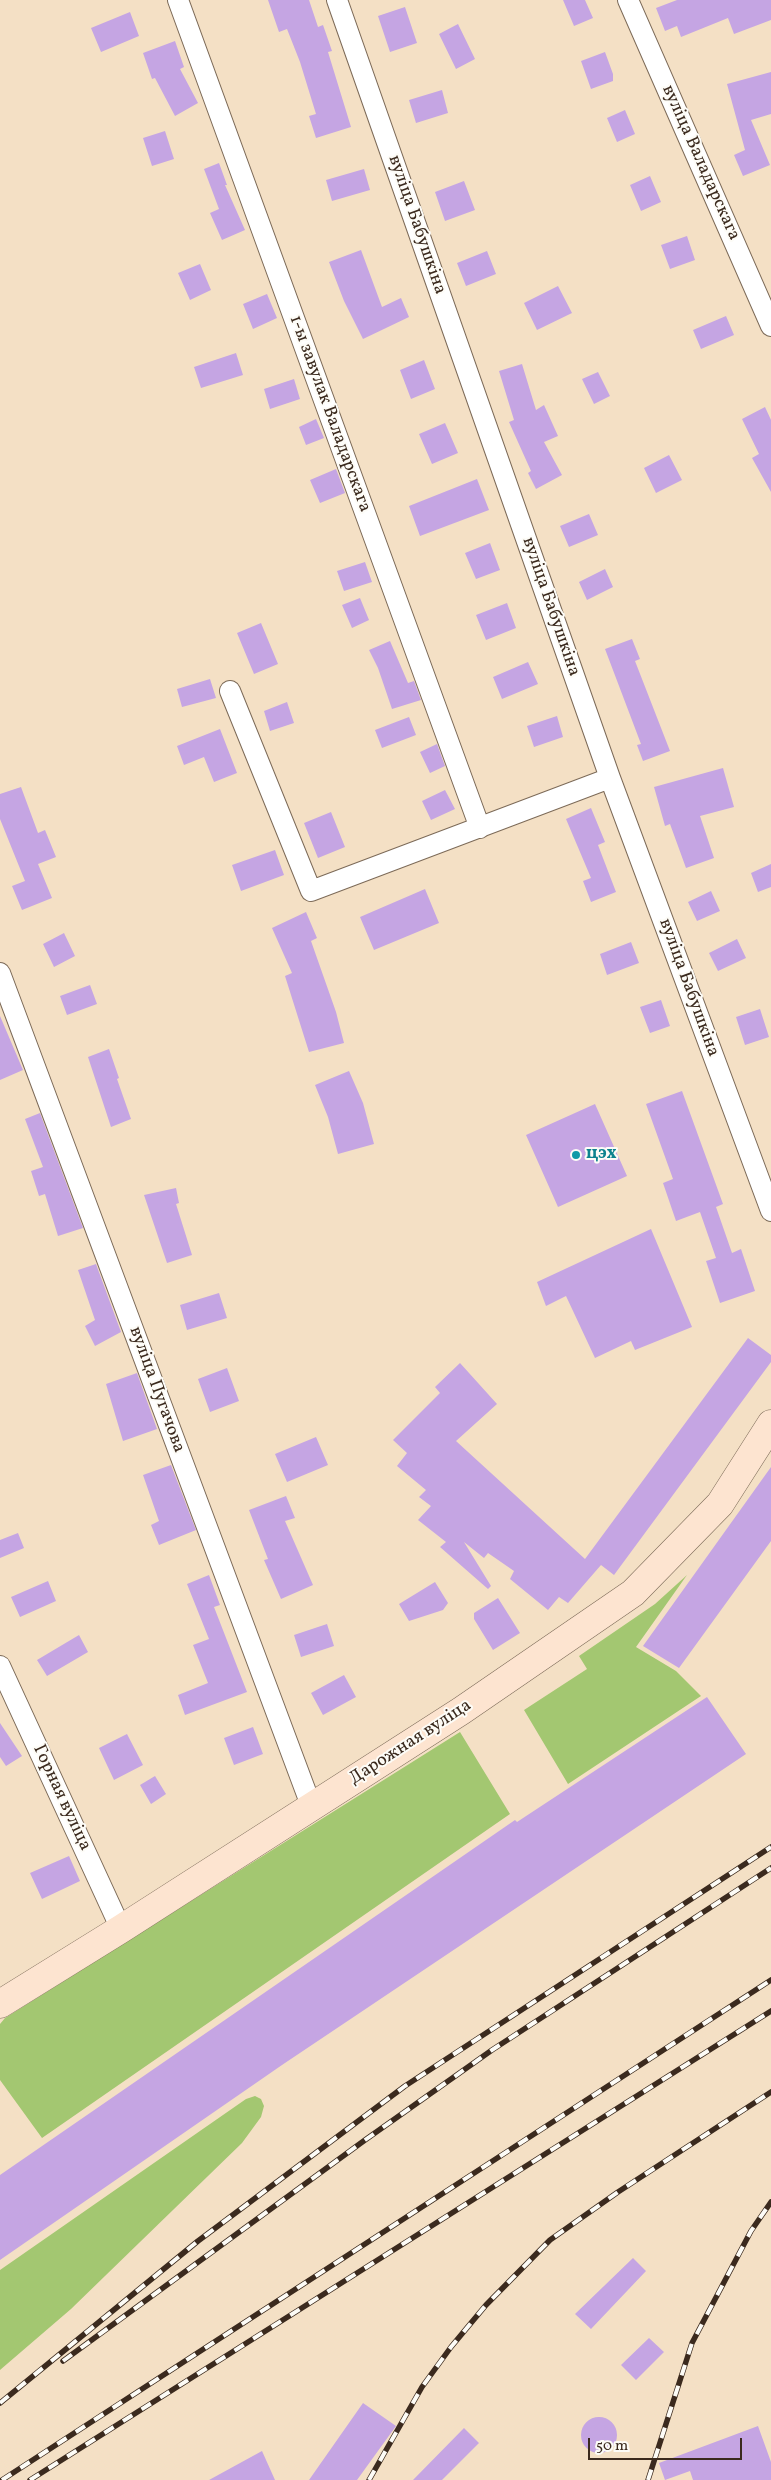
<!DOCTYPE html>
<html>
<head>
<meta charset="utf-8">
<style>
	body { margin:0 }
	#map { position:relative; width:771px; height:2480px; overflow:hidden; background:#f4e0c5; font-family:Vollkorn,serif }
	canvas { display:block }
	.scale { position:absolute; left:588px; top:2438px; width:154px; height:22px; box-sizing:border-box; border:2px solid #3b2a1e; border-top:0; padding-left:6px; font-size:15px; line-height:18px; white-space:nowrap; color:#3b2a1e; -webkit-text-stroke:4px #fdfcf7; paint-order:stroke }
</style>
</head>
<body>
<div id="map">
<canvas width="771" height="2480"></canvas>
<div class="scale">50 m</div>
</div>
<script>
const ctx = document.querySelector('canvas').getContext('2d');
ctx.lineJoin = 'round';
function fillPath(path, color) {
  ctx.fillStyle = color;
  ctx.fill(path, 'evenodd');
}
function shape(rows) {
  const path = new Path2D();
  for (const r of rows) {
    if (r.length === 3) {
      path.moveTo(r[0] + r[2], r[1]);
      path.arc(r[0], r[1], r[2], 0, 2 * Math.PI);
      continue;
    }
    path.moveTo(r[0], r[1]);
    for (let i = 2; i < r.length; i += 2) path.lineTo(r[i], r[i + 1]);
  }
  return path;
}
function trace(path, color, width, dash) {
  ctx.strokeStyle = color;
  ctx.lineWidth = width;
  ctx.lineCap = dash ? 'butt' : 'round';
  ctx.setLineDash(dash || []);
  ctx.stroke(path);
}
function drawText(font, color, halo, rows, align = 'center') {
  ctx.font = font + ' Vollkorn,serif';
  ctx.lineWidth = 4;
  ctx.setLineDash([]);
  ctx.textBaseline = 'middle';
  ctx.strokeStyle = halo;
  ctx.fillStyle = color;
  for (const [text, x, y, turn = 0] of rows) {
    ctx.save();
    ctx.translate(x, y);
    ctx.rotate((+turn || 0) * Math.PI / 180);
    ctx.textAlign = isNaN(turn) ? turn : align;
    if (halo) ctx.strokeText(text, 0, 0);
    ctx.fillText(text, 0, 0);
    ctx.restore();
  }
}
const green = shape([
	[687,1575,636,1647,676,1671,701,1696,568,1784,524,1710,587,1669,579,1656,655,1604],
	[460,1732,510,1814,42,2138,0,2080,0,2024,5,2018],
	[255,2096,261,2099,264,2106,261,2117,242,2143,71,2309,0,2370,0,2270,246,2099]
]);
const building = shape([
	[268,0,309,0,318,27,323,25,332,51,328,52,351,127,316,138,309,116,316,114,300,62,287,29,279,32],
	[563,0,585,0,593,18,574,26],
	[677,0,771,0,771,20,734,34,728,18,681,37,677,26,665,31,656,8],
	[405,7,417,43,390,52,378,16],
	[130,12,139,36,101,52,91,28],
	[458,24,475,59,456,69,439,34],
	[175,41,184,67,180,69,198,103,175,116,155,78,152,79,143,53],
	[605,52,613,74,613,81,591,89,581,61],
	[771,72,771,114,751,120,770,165,743,176,734,155,745,150,727,84],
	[442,90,448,113,416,123,409,100],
	[625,110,635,134,617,142,607,118],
	[165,131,174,159,152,166,143,138],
	[219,163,227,185,225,185,245,230,222,240,210,213,219,209,204,169],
	[364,169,370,190,332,201,326,180],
	[650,176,661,202,641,211,630,185],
	[464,181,475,210,445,221,435,192],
	[687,236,695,260,670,269,661,245],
	[361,250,382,307,401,298,409,317,363,339,344,301,329,262],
	[487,251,496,274,466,286,457,263],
	[200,264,211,290,190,300,178,273],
	[558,286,572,313,537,330,524,303],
	[267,294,277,318,253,329,243,304],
	[726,316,734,335,701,349,693,330],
	[236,353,243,375,201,388,194,367],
	[424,360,435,389,411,399,400,370],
	[522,364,536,410,544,405,558,436,544,442,562,475,536,489,528,473,531,471,509,422,514,420,499,371],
	[598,372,610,396,594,404,582,379],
	[294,379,300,399,270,409,264,389],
	[765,407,771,420,771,492,752,458,759,454,742,419],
	[316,419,324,438,306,445,299,427],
	[445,423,458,453,432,464,419,434],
	[669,455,682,480,656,493,644,468],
	[336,469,345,493,320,503,310,480],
	[477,479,489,510,420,536,409,506],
	[589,514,598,535,569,547,560,526],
	[490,543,500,570,476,579,465,553],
	[365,562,372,582,344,591,337,571],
	[605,569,613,587,587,600,579,582],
	[360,598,369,620,352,628,342,605],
	[507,603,516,628,486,640,476,615],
	[261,623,278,664,254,674,237,633],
	[632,639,640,659,635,661,670,751,643,761,637,745,641,744,605,649],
	[390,641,408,683,414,681,421,700,392,709,378,668,369,650],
	[528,662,538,684,502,699,493,677],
	[210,679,216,698,182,707,177,689],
	[287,702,294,723,270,731,264,711],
	[557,716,563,737,534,747,527,726],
	[409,717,416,735,382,748,375,730],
	[220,729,237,773,214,782,204,757,184,765,177,746],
	[437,744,445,766,430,773,420,752],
	[723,768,734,807,700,816,714,858,686,868,670,824,665,826,654,787],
	[21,787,38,833,45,830,56,857,38,864,52,898,22,910,12,886,25,881,0,819,0,794],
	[445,790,455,809,431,820,422,801],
	[591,808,605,842,598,845,616,892,591,902,583,881,591,878,566,819],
	[331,812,345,847,318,858,304,823],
	[275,850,284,875,241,891,232,865],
	[771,864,771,887,758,892,751,873],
	[425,889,439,923,374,950,360,917],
	[711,891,720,911,697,921,688,902],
	[306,912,317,938,311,941,336,1012,344,1043,309,1052,285,976,292,973,272,928],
	[64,933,75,956,54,967,43,944],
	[737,939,746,958,718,971,709,953],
	[631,942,639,963,607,975,600,954],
	[90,985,97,1004,67,1015,60,996],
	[661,1000,670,1026,650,1033,640,1007],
	[760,1009,769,1037,745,1045,736,1017],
	[0,1016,23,1070,0,1080],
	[109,1049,119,1078,117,1079,131,1119,111,1127,88,1057],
	[349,1071,363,1103,374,1144,338,1154,328,1117,315,1085],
	[682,1091,723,1204,716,1207,732,1253,741,1249,755,1291,720,1303,706,1261,716,1258,700,1212,676,1221,663,1183,673,1179,646,1104],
	[595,1104,627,1176,558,1207,526,1135],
	[40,1113,83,1228,58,1236,45,1194,39,1196,31,1171,43,1167,25,1119],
	[176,1188,179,1203,176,1204,192,1255,167,1263,144,1195],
	[651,1229,692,1327,635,1350,631,1341,595,1358,566,1296,546,1306,537,1282],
	[96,1264,121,1332,95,1346,85,1326,95,1320,78,1270],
	[219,1293,227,1318,187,1330,180,1305],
	[748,1338,771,1355,771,1362,614,1575,601,1565,568,1603,559,1597,548,1610,510,1579,514,1571,488,1553,484,1558,464,1542,491,1586,488,1589,440,1547,446,1542,418,1520,431,1506,419,1497,426,1490,397,1466,407,1453,393,1440,440,1393,435,1387,460,1363,497,1404,456,1441,585,1559],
	[227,1368,239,1401,210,1412,198,1379],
	[137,1373,157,1429,123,1441,106,1384],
	[316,1437,328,1465,287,1482,275,1454],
	[171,1465,196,1530,159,1545,151,1525,159,1521,143,1475],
	[771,1467,771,1541,679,1668,643,1646],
	[286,1496,295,1518,285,1521,313,1585,281,1599,264,1560,268,1559,249,1510],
	[18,1533,24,1548,0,1558,0,1540],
	[209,1575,220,1605,214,1607,247,1692,185,1715,178,1695,208,1683,193,1645,209,1639,187,1584],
	[48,1581,56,1601,20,1617,11,1597],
	[435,1582,448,1603,443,1610,409,1621,399,1604],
	[498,1598,520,1633,493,1650,474,1619,474,1613],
	[327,1624,334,1646,301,1657,294,1635],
	[79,1635,88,1652,47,1676,37,1660],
	[344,1675,356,1697,323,1715,311,1693],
	[707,1697,746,1754,282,2065,0,2260,0,2175,515,1820,517,1822],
	[0,1723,22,1756,6,1766,0,1757],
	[253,1727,263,1754,234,1765,224,1738],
	[127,1734,143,1765,114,1780,99,1748],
	[155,1776,166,1794,151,1804,140,1785],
	[69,1856,80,1881,42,1899,30,1873],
	[633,2258,646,2271,591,2329,575,2314],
	[649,2338,664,2352,636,2380,621,2365],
	[363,2403,396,2426,357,2480,309,2480],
	[599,2435,18],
	[758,2426,771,2462,771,2480,693,2480,690,2471,665,2480,659,2463],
	[464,2428,479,2443,442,2480,413,2480],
	[262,2451,275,2480,209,2480]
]);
const street = shape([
	[178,0,480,828],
	[337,0,610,778,771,1211],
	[628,0,771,326],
	[230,691,311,891,610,778],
	[0,973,312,1808],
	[0,1666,121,1929]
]);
const secondary = shape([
	[0,2004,121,1929,461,1711,633,1593,720,1504,771,1424]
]);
const rail = shape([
	[63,2361,365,2140,492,2050,771,1868],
	[0,2403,198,2241,405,2086,771,1847],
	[2,2480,771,1980],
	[30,2480,771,2011],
	[369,2480,422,2387,451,2347,486,2305,550,2240,618,2192,771,2092],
	[648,2480,692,2343,751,2231,771,2202]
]);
const markers = [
	[576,1155,5,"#0f9aa8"]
];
const streetNames = [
	["вуліца Валадарскага",700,163,66],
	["вуліца Бабушкіна",416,225,71],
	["1-ы завулак Валадарскага",329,414,70],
	["вуліца Бабушкіна",550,607,71],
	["вуліца Бабушкіна",688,988,70],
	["вуліца Пугачова",156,1390,70],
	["Дарожная вуліца",411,1743,-33],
	["Горная вуліца",61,1798,65]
];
const cultureNames = [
	["цэх",586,1155]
];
fillPath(green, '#a3c771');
fillPath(building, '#c5a5e3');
trace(street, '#7c6a58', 22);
trace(secondary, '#7c6a58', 29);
trace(street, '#fff', 20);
trace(secondary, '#fde4d0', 28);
trace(rail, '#3b2a1e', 5.5);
trace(rail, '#fdfcf7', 4, [11]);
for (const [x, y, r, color] of markers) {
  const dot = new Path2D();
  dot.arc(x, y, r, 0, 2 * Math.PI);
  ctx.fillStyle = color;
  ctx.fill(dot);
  trace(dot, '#fdfcf7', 2);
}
drawText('18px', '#3b2a1e', '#fdfcf7', streetNames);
drawText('bold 18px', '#0d838f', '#fdfcf7', cultureNames, 'left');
</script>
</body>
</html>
